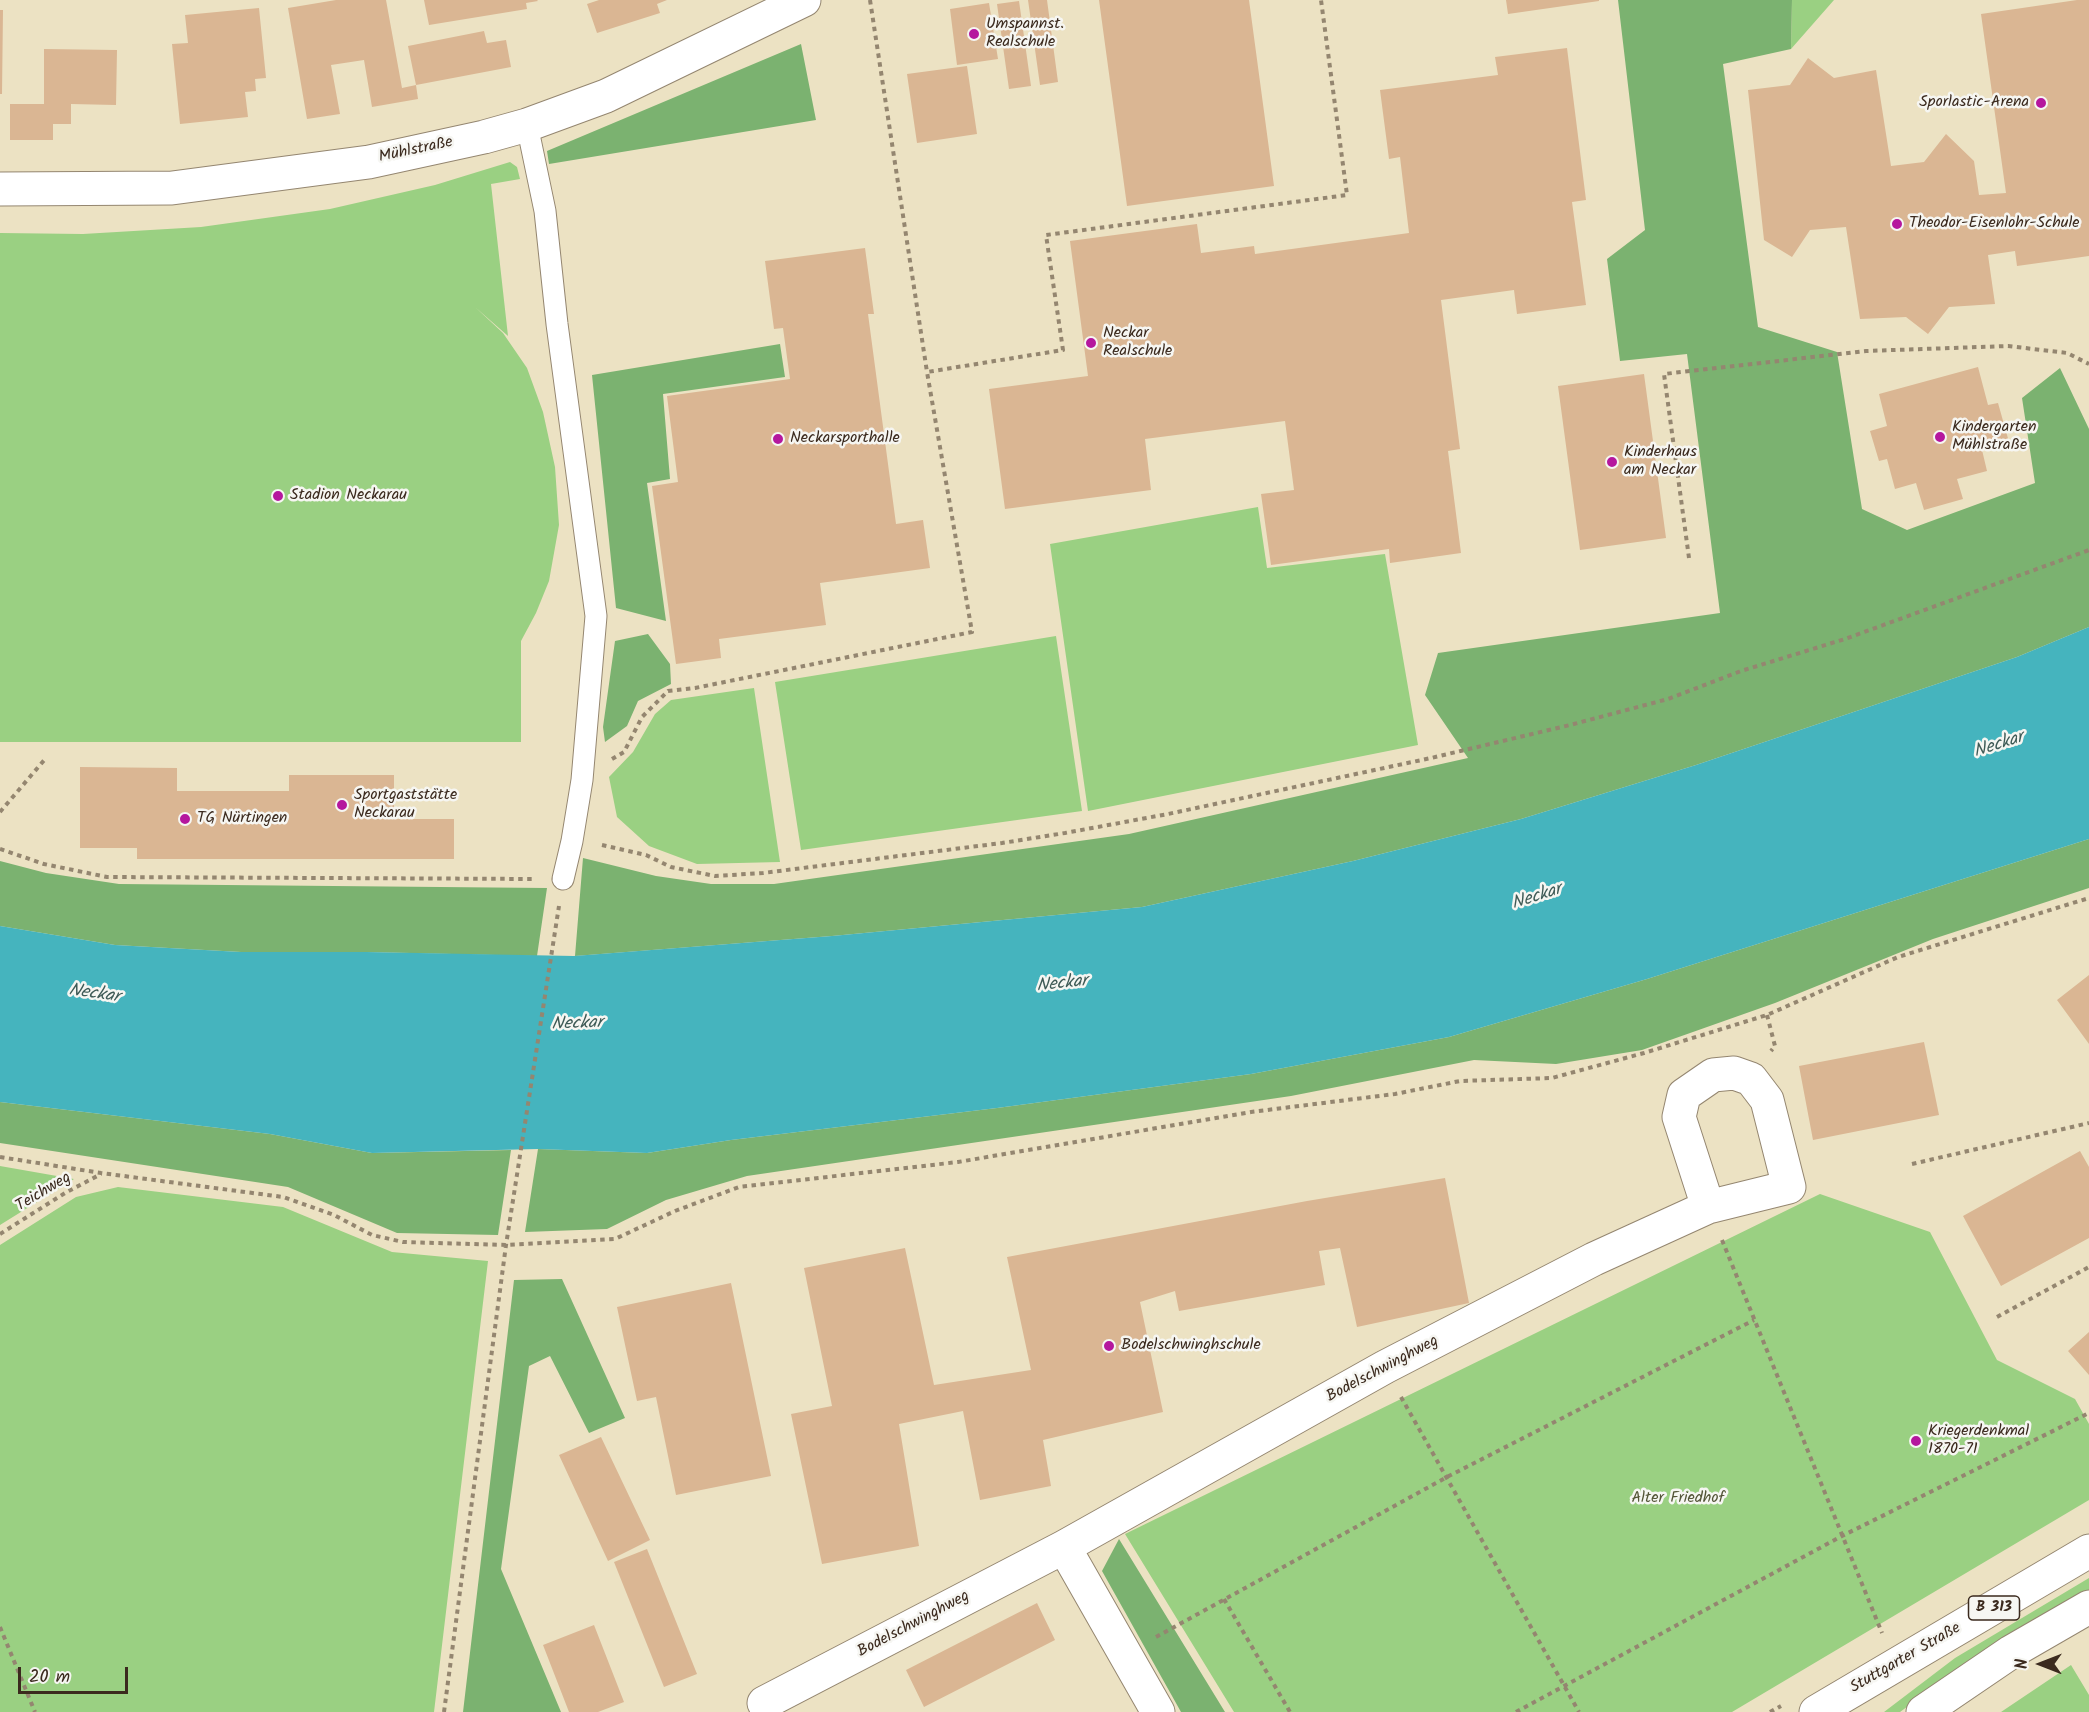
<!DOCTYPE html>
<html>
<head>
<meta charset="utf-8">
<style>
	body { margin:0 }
	#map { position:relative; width:2089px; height:1712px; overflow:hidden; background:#ece2c3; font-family:Kalam,sans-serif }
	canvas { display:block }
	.north { position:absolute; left:2011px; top:1634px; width:60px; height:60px; -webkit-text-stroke:4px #f6f6f2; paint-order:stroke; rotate:270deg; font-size:16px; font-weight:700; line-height:24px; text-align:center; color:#3b2a1e }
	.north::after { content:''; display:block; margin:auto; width:21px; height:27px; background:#3b2a1e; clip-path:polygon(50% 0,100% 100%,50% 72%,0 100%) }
	.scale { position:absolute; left:18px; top:1667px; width:110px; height:27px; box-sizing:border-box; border:3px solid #3b2a1e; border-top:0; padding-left:8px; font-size:18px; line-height:21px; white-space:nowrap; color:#3b2a1e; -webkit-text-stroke:4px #f6f6f2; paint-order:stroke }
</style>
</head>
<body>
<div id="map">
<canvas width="2089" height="1712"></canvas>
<div class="north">N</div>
<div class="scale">20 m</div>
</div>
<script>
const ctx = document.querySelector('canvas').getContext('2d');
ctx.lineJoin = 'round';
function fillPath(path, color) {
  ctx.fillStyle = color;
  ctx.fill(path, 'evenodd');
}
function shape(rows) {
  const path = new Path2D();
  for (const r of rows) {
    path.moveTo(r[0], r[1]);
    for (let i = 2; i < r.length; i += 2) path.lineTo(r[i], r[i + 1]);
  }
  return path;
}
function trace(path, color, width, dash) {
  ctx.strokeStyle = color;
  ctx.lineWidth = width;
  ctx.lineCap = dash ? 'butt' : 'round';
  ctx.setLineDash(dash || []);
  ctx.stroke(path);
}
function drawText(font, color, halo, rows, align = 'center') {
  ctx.font = font + ' Kalam,sans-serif';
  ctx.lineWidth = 5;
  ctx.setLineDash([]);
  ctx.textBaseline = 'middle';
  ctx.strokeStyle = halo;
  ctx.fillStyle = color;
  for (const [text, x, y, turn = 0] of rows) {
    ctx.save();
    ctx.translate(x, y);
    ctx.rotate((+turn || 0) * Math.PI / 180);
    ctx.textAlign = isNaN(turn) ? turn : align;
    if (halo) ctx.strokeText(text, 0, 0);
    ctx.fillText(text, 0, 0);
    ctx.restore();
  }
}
const green = shape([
	[1792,0,1834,0,1791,49],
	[510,162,517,167,520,179,491,184,508,336,475,307,503,333,527,368,543,412,555,467,559,525,549,581,536,613,521,641,521,742,0,742,0,233,83,234,201,227,330,209,435,185],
	[1258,507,1267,568,1385,554,1418,745,1088,811,1050,544],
	[1056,636,1082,811,801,850,775,682],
	[754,688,780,862,697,864,649,846,617,817,609,777,633,752,655,714,671,700],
	[0,1166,74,1179,0,1225],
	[118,1187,283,1207,392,1252,488,1261,434,1712,0,1712,0,1245,76,1197],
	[1820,1194,1930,1232,1997,1360,2075,1399,2089,1424,2089,1500,1732,1712,1234,1712,1125,1534],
	[2089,1578,2089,1590,1976,1656,1900,1712,1884,1712,1955,1658],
	[2071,1665,2089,1695,2089,1712,2001,1712]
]);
const forest = shape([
	[1618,0,1792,0,1791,49,1723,64,1758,327,1837,352,1862,509,1907,530,2035,483,2022,398,2060,368,2089,429,2089,627,2017,657,1696,765,1521,819,1353,861,1142,907,832,936,575,956,583,858,656,876,711,884,774,884,1129,834,1468,758,1425,695,1438,653,1720,613,1687,354,1620,361,1607,259,1645,230],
	[801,44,816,120,549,164,547,151],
	[780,344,785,377,663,394,670,479,647,483,666,621,616,608,592,375],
	[648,634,670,664,671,684,638,701,627,726,605,742,603,727,615,641],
	[2089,839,2089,888,1933,939,1775,1003,1642,1050,1556,1064,1474,1060,1291,1096,747,1176,666,1200,607,1229,525,1232,538,1149,647,1153,731,1140,997,1108,1251,1074,1449,1037,1647,979],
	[0,861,46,873,119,884,547,888,537,956,367,952,241,952,115,945,0,926],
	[0,1102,270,1134,372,1153,511,1150,498,1235,397,1233,288,1187,0,1143],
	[562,1279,625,1418,589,1433,550,1356,529,1366,501,1569,561,1712,463,1712,514,1280],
	[1119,1539,1225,1712,1181,1712,1102,1571]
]);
const water = shape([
	[2089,627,2089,839,1647,979,1449,1037,1251,1074,997,1108,731,1140,647,1153,538,1149,372,1153,270,1134,0,1102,0,926,115,945,241,952,367,952,574,956,832,936,1142,907,1353,861,1521,819,1696,765,2017,657]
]);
const building = shape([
	[336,0,386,0,402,88,416,85,418,99,372,107,364,60,331,65,340,114,307,119,288,8],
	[424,0,537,0,538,1,526,3,527,9,429,25],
	[599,0,667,0,657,4,660,13,597,33,587,4],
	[1028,0,1047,0,1058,82,1040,85],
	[1099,0,1249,0,1274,186,1127,206],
	[1506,0,1599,0,1599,1,1508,14],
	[2077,0,2089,0,2089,256,2017,266,2015,251,1988,255,1995,304,1949,307,1928,334,1906,317,1860,319,1846,227,1810,230,1792,257,1764,240,1748,90,1790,85,1808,58,1834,78,1876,70,1891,166,1924,162,1946,134,1974,161,1979,195,2006,193,1981,14],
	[1019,1,1031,86,1009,89,997,4],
	[989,3,998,59,957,65,950,9],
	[259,8,266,78,255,79,256,91,245,92,248,117,180,124,172,44,188,43,185,15],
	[0,10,3,10,2,94,0,94],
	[484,31,487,43,506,40,511,67,416,85,408,46],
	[1567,48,1586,200,1572,202,1586,305,1517,314,1514,290,1441,300,1460,449,1448,451,1461,553,1390,563,1389,549,1271,565,1261,494,1294,490,1285,421,1145,439,1151,490,1005,509,989,389,1088,376,1070,241,1197,224,1201,253,1254,246,1255,254,1409,233,1400,157,1389,159,1380,90,1498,75,1495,57],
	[44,49,117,50,116,105,71,104,71,124,53,124,53,140,10,140,10,104,44,104],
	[967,66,977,134,917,143,907,74],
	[865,248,874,314,868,314,896,524,923,520,930,568,820,583,826,625,719,639,721,658,676,664,652,486,678,482,667,396,790,379,783,328,774,329,765,261],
	[1978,367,1988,405,1998,403,2009,442,1982,450,1987,471,1957,479,1963,499,1924,510,1916,483,1895,489,1887,459,1879,461,1870,431,1887,426,1879,394],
	[1644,374,1666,538,1580,550,1558,386],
	[80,767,177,768,177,791,289,791,289,775,394,775,394,819,454,819,454,859,137,859,137,848,80,848],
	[2089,975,2089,1044,2057,1000],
	[1924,1042,1939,1115,1813,1140,1799,1066],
	[2080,1151,2089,1167,2089,1238,2001,1286,1963,1216],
	[1445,1178,1469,1303,1357,1327,1340,1248,1319,1251,1325,1285,1179,1311,1175,1291,1140,1302,1163,1412,1043,1440,1051,1486,980,1500,963,1411,899,1424,919,1546,822,1564,791,1414,832,1406,804,1268,905,1248,934,1385,1031,1370,1007,1257,1307,1201],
	[731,1283,771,1476,676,1495,656,1397,637,1401,617,1307],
	[2089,1332,2089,1375,2068,1351],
	[601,1437,650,1540,608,1561,559,1455],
	[647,1549,697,1674,664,1687,614,1562],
	[1037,1603,1055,1640,924,1707,906,1670],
	[594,1625,624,1702,598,1712,569,1712,543,1645]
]);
const path = shape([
	[870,0,927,372],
	[1689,558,1664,374,1866,351,2008,346,2067,353,2089,364],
	[612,759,624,752,642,717,668,691,695,688,972,632,927,372,1063,350,1046,235,1347,195,1321,0],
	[0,812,46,758],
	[602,845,646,855,671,867,715,876,763,873,1002,843,1065,833,1168,814,1431,758,1570,725,1668,699,1741,671,1845,639,2089,550],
	[0,849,44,864,107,877,536,879],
	[1767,1015,1775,1046,1771,1051],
	[0,1157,101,1173,283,1197,334,1215,372,1235,403,1242,506,1245,615,1239,675,1211,739,1187,958,1162,1251,1112,1395,1094,1460,1081,1552,1078,1644,1053,1767,1015,1898,957,2089,898],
	[1912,1164,2089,1123],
	[0,1234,65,1193,101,1174],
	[1722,1240,1882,1633],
	[1997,1317,2089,1267],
	[1401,1397,1579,1712],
	[1224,1599,1290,1712],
	[0,1627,35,1712],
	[1156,1637,1447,1477,1754,1320],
	[444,1712,506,1245,559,906],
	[1516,1712,1842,1536,2089,1413],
	[1770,1712,1781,1706]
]);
const service = shape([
	[527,125,545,211,557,324,596,616,582,780,572,841,563,879]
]);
const minor = shape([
	[0,189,172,188,369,162,484,137,527,125,606,96,804,0],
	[1064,1547,1158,1712],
	[764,1703,1064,1547,1385,1367,1594,1259,1708,1207,1789,1187,1767,1100,1751,1079,1734,1073,1713,1075,1684,1095,1679,1117,1708,1207]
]);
const primary = shape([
	[1816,1712,2089,1551],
	[1923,1712,2011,1652,2089,1607]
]);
const markers = [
	[974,34,6,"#b5179e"],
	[2041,103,6,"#b5179e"],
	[1897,224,6,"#b5179e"],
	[1091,343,6,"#b5179e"],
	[1940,437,6,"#b5179e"],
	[778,439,6,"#b5179e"],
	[1612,462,6,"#b5179e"],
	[278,496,6,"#b5179e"],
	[342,805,6,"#b5179e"],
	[185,819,6,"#b5179e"],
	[1109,1346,6,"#b5179e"],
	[1916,1441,6,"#b5179e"]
];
const shields = [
	[1994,1608,51]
];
const shieldNames = [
	["B 313",1994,1608]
];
const poiNames = [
	["Umspannst.",986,25],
	["Realschule",986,43],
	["Sporlastic-Arena",2029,103,"right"],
	["Theodor-Eisenlohr-Schule",1909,224],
	["Neckar",1103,334],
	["Realschule",1103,352],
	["Kindergarten",1952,428],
	["Mühlstraße",1952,446],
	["Neckarsporthalle",790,439],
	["Kinderhaus",1624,453],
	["am Neckar",1624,471],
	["Stadion Neckarau",290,496],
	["Sportgaststätte",354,796],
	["Neckarau",354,814],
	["TG Nürtingen",197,819],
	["Bodelschwinghschule",1121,1346],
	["Kriegerdenkmal",1928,1432],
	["1870-71",1928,1450]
];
const streetNames = [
	["Mühlstraße",416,151,-12],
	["Teichweg",44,1193,-31],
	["Bodelschwinghweg",1383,1370,-28],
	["Bodelschwinghweg",914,1625,-28],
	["Stuttgarter Straße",1906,1659,-30]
];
const parkNames = [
	["Alter Friedhof",1678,1499]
];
const waterNames = [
	["Neckar",1999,746,-18],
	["Neckar",1537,898,-18],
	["Neckar",1062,985,-6],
	["Neckar",94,995,8],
	["Neckar",577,1025,-2]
];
fillPath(green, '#9ad082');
fillPath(forest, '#7bb270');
fillPath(water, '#45b4be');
fillPath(building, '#dab693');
trace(service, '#948670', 23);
trace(minor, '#948670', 35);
trace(primary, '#948670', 35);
trace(path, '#948670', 4, [4.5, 4.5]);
trace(service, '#fff', 21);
trace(minor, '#fff', 33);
trace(primary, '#fff', 33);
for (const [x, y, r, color] of markers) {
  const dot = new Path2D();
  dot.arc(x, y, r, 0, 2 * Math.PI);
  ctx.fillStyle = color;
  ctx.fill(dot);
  trace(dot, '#f6f6f2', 2);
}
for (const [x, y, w] of shields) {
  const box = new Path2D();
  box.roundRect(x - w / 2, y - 12, w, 24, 4.5);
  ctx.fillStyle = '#f6f6f2';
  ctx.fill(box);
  trace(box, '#3b2a1e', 1.5);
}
drawText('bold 15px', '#3b2a1e', null, shieldNames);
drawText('16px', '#3b2a1e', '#f6f6f2', poiNames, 'left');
drawText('16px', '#3b2a1e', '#f6f6f2', streetNames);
drawText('16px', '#535437', '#f6f6f2', parkNames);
drawText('italic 18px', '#3e5a56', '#f6f6f2', waterNames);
</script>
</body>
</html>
